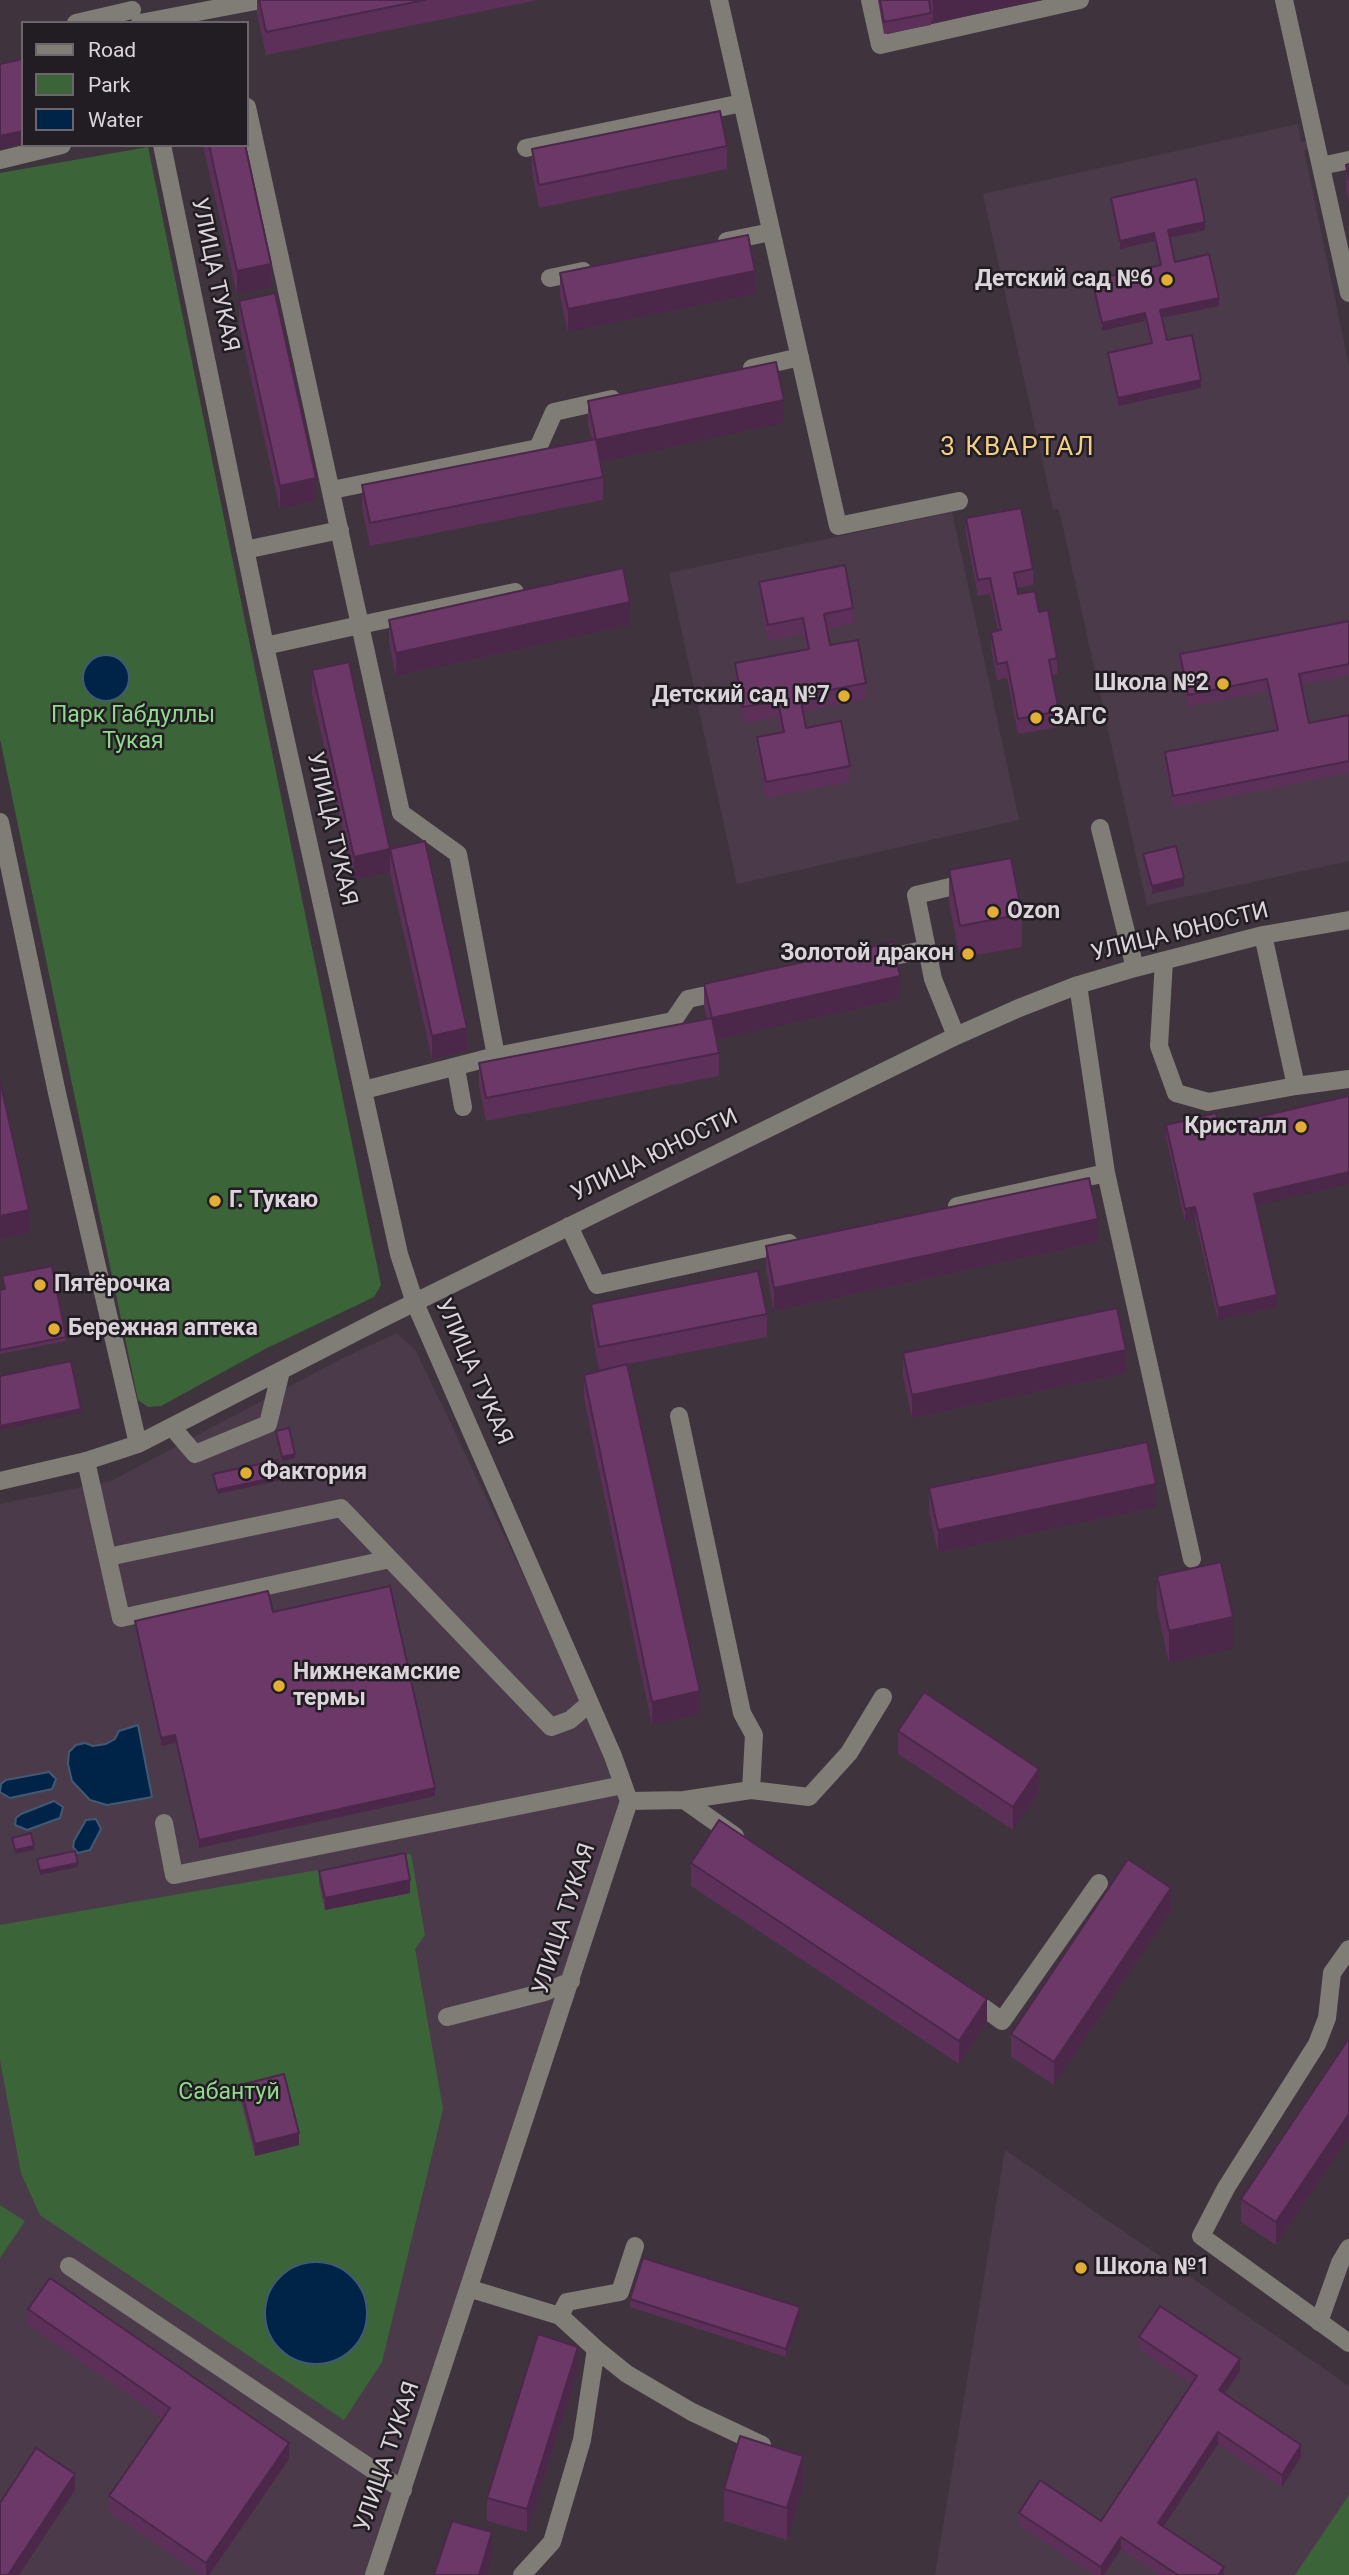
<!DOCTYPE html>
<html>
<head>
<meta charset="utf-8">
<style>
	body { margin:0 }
	#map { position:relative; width:1349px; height:2575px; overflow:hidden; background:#3f343e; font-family:Roboto,sans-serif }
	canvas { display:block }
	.legend { position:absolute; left:21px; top:21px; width:228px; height:126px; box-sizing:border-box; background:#221d22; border:2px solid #6c666c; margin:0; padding:9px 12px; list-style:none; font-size:21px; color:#dbd4da }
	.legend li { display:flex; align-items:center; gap:14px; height:35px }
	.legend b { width:35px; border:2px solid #6c666c }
</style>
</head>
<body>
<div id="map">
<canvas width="1349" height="2575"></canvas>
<ul class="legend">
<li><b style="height:9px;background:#7f7d76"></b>Road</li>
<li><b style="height:19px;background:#3b6539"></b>Park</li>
<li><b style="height:19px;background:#002448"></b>Water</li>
</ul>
</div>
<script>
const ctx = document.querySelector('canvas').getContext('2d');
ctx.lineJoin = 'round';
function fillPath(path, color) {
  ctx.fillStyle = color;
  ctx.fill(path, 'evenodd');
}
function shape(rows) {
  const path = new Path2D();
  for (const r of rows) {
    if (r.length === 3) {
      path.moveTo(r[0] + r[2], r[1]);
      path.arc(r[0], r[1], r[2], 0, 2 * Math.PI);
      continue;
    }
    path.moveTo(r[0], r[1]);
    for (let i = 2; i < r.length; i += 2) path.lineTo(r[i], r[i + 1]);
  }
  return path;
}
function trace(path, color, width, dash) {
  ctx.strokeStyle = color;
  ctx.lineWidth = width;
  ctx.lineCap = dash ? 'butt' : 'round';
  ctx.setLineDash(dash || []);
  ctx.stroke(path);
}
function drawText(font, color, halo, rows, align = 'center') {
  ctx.font = font + ' Roboto,sans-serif';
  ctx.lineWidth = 5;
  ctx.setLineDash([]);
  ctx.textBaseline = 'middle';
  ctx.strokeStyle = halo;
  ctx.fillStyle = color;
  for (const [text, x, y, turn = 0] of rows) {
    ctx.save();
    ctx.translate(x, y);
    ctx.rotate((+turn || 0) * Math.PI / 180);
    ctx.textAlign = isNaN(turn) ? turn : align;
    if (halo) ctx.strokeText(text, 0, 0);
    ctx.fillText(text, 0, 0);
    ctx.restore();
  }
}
const built = shape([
	[1298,124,1301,142,1313,140,1314,148,1304,150,1349,366,1349,861,1147,905,1059,509,1053,509,983,194],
	[952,512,1019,820,737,884,669,573],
	[397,1333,416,1351,601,1738,622,1799,617,1822,365,2575,0,2575,0,1504,111,1481,343,1358],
	[1005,2150,1349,2386,1349,2575,935,2575]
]);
const green = shape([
	[148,147,381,1285,374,1297,265,1349,161,1406,148,1407,138,1400,0,739,0,173],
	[411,1854,425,1935,415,1949,443,2109,382,2362,344,2420,40,2215,21,2173,0,2060,0,1925],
	[0,2205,25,2221,0,2258],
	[1349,2495,1349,2575,1295,2575]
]);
const water = shape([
	[106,678,23],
	[138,1725,152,1797,107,1805,90,1800,72,1781,68,1764,69,1752,76,1745,85,1743,93,1746,106,1744,115,1739,119,1731,138,1725],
	[49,1772,56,1779,52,1789,10,1798,0,1792,1,1784,6,1780,49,1772],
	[54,1801,63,1807,60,1818,27,1830,15,1825,16,1818,21,1814,54,1801],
	[96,1819,101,1829,90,1850,78,1853,73,1847,74,1841,86,1820,96,1819],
	[316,2313,51]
]);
const minor = shape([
	[719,0,838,526,959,501],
	[870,0,880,45,1080,0],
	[1284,0,1349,293],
	[76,23,132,10],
	[140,23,261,0],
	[247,107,360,625,515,592],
	[162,145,265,646,399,1254,415,1303,613,1756,629,1801,374,2575],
	[526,148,742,103],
	[0,160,62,145],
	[1321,166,1349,160],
	[727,241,771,232],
	[550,278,583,271],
	[752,368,800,357],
	[332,490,538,448,554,412,612,399],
	[245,550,340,530],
	[265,646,360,625,401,813,458,854,496,1056],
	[0,822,57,1093,138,1444],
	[1100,828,1135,968],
	[872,961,927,949],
	[1164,961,1159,1046,1176,1093,1208,1102,1296,1086,1263,935],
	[1078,985,1106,1173,1192,1559],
	[956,1036,933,979,916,895,971,882],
	[456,1068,463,1107],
	[1296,1086,1349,1079],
	[364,1090,496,1056,673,1021,688,999,725,991],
	[957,1206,1106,1173],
	[569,1226,597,1285,789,1243],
	[172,1427,195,1454,268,1424,281,1371],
	[86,1461,121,1618,390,1559],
	[0,1481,86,1461,138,1444,383,1318,956,1036,1019,1008,1078,985,1135,968,1263,935,1349,920],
	[108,1557,341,1508,551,1727,570,1720,590,1703],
	[751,1790,809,1797,849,1753,883,1697],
	[684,1800,735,1836],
	[629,1801,684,1800,751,1790,754,1735,742,1713,679,1416],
	[164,1823,174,1875,623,1785],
	[1349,1949,1332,1973,1327,2018,1317,2044,1226,2188,1201,2236,1349,2343],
	[969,1997,1002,2021,1099,1883],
	[447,2017,545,1992,571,1981],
	[69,2266,403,2490],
	[471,2289,560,2316,596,2349,582,2440,552,2542,522,2575],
	[560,2316,567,2302,620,2292,635,2246],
	[1319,2322,1340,2263,1349,2248],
	[596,2349,627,2374,692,2412,762,2445]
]);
const wall = shape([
	[257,0,538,0,266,55,257,13],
	[878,0,1043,0,933,23,931,17,931,25,884,34],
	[203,145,245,145,271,287,237,294],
	[727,146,727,169,539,208,532,172,532,149],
	[1349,164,1349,203,1346,188,1346,165],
	[1111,198,1205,230,1170,238,1175,262,1219,306,1162,318,1167,340,1201,388,1118,406,1108,361,1108,353,1150,344,1145,321,1102,331,1092,288,1092,280,1160,265,1154,241,1120,249,1111,206],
	[560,273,755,294,568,332,560,296],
	[239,301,316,501,280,509,239,324],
	[588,401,784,423,600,462,603,477,603,500,370,546,362,508,362,485,592,440,588,424],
	[966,518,1033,569,1033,585,1017,588,1018,594,1039,612,1057,658,1057,674,1052,675,1059,711,1059,727,1018,734,1007,678,997,680,991,648,991,632,998,630,990,594,978,596,966,534],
	[759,582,853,608,853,624,827,629,830,645,866,683,866,699,803,712,806,728,850,766,850,782,766,798,757,753,757,737,781,732,778,717,743,723,735,679,735,663,806,649,803,634,768,641,759,598],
	[389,620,630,625,396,676,389,643],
	[1349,621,1349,676,1301,685,1309,723,1349,715,1349,773,1173,808,1165,764,1165,752,1275,730,1267,691,1188,707,1180,666,1180,654],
	[312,670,390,872,354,880,312,693],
	[390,849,467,1051,432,1059,390,872],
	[1143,854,1184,886,1152,894,1143,862],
	[949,870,1022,914,1022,947,960,958,949,902],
	[704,984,900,999,716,1040,719,1053,719,1076,486,1121,479,1086,479,1063,707,1019,704,1007],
	[1349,1096,1349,1184,1257,1205,1277,1307,1218,1320,1195,1219,1185,1222,1166,1137,1166,1125,1219,1126],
	[1098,1242,774,1311,766,1269,766,1246],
	[2,1276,66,1337,66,1341,0,1354,0,1290,4,1289],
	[591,1304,767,1314,767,1337,628,1364,700,1714,652,1725,584,1398,584,1375,626,1365,599,1370,591,1327],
	[903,1353,1126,1373,912,1418,903,1376],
	[929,1488,1156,1507,938,1553,929,1511],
	[1157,1576,1233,1649,1169,1663,1157,1608],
	[135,1621,435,1796,199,1848,175,1743,161,1746,135,1629],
	[898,1731,1039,1792,1013,1830,898,1754],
	[691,1863,987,2022,959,2064,691,1886],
	[319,1871,410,1893,325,1910,319,1883],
	[1171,1911,1054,2085,1011,2057,1011,2034],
	[1349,2038,1349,2137,1276,2245,1241,2222,1241,2199],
	[240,2085,299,2145,255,2156,240,2097],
	[630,2299,800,2316,786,2357,630,2307],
	[28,2309,289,2459,209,2575,201,2575,109,2512,109,2496,163,2419,28,2325],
	[1139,2337,1240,2371,1224,2394,1301,2457,1282,2487,1218,2444,1163,2527,1224,2575,1160,2575,1121,2549,1104,2575,1094,2575,1019,2525,1019,2513,1101,2521,1191,2384,1139,2349],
	[578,2370,527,2532,487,2521,487,2498],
	[803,2488,787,2540,724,2521,724,2489]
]);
const shadedWall = shape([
	[933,0,1043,0,933,23],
	[23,131,23,144,0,149,0,136],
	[1205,222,1205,230,1168,238,1168,230],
	[1154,233,1154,241,1120,249,1120,241],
	[271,264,271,287,237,294,237,271],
	[755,271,755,294,568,332,568,309],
	[1219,298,1219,306,1160,318,1160,310],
	[1145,313,1145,321,1102,331,1102,323],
	[1201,380,1201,388,1118,406,1118,398],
	[784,400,784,423,596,463,596,440],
	[316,478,316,501,280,509,280,486],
	[630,602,630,625,396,676,396,653],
	[390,849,390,872,354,880,354,857],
	[1184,878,1184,886,1152,894,1152,886],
	[900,976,900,999,712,1041,712,1018],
	[467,1028,467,1051,432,1059,432,1036],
	[1349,1172,1349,1184,1254,1206,1254,1194],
	[1195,1207,1195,1219,1185,1222,1185,1209],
	[29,1210,29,1233,0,1239,0,1216],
	[1098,1219,1098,1242,774,1311,774,1288],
	[1277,1295,1277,1307,1218,1320,1218,1308],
	[1126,1350,1126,1373,912,1418,912,1395],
	[81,1409,81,1413,0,1430,0,1426],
	[295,1454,295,1458,282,1461,282,1457],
	[282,1476,282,1480,217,1494,217,1490],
	[1156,1484,1156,1507,938,1553,938,1530],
	[1233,1617,1233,1649,1169,1663,1169,1631],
	[700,1691,700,1714,652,1725,652,1702],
	[175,1735,175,1743,161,1746,161,1738],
	[1039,1769,1039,1792,1013,1830,1013,1807],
	[435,1788,435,1796,199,1848,199,1840],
	[34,1846,34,1850,15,1854,15,1850],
	[78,1863,78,1867,40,1875,40,1871],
	[410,1880,410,1893,325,1910,325,1898],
	[1171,1888,1171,1911,1054,2085,1054,2062],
	[987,1999,987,2022,959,2064,959,2041],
	[1349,2114,1349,2137,1276,2245,1276,2222],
	[299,2133,299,2145,255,2156,255,2144],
	[800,2307,800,2316,786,2357,786,2349],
	[578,2347,578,2370,527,2532,527,2509],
	[1240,2359,1240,2371,1219,2402,1219,2390],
	[1218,2432,1218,2444,1158,2535,1158,2523],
	[289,2443,289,2459,209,2575,206,2575,206,2563],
	[1301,2445,1301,2457,1282,2487,1282,2475],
	[803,2456,803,2488,787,2540,787,2508],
	[75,2474,75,2490,19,2575,8,2575],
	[492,2532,492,2555,486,2575,479,2575],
	[1121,2537,1121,2549,1104,2575,1101,2575,1101,2567],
	[1224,2567,1224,2575,1218,2575]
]);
const building = shape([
	[259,0,425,0,266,32,259,0],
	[880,0,929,0,931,13,884,22,880,0],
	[23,59,23,131,0,136,0,64,23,59],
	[720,111,727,146,539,185,532,149,720,111],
	[209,145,245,145,271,264,237,271,209,145],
	[1349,164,1349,180,1346,165,1349,164],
	[1196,179,1205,222,1168,230,1175,262,1209,254,1219,298,1160,310,1167,340,1192,335,1201,380,1118,398,1108,353,1152,343,1145,313,1102,323,1092,280,1161,265,1154,233,1120,241,1111,198,1196,179],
	[748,235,755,271,568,309,560,273,748,235],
	[275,293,316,478,280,486,239,301,275,293],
	[776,362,784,400,596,440,588,401,776,362],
	[596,439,603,477,370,523,362,485,596,439],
	[1021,508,1033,569,1014,573,1018,594,1035,591,1039,612,1048,610,1057,658,1049,660,1059,711,1018,719,1007,662,997,664,991,632,1001,630,990,578,978,580,966,518,1021,508],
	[845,565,853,608,824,614,830,645,858,640,866,683,800,696,806,728,841,721,850,766,766,782,757,737,784,732,778,701,743,707,735,663,809,649,803,618,768,625,759,582,845,565],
	[623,568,630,602,396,653,389,620,623,568],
	[1349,621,1349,664,1299,674,1309,723,1349,715,1349,761,1173,796,1165,752,1278,730,1267,679,1188,695,1180,654,1349,621],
	[349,662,390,849,354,857,312,670,349,662],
	[425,841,467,1028,432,1036,390,849,425,841],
	[1176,846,1184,878,1152,886,1143,854,1176,846],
	[1011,858,1022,914,960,926,949,870,1011,858],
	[893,942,900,976,712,1018,704,984,893,942],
	[712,1018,719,1053,486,1098,479,1063,712,1018],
	[0,1081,29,1210,0,1216,0,1081],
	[1349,1096,1349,1172,1254,1194,1277,1295,1218,1308,1195,1207,1185,1209,1166,1125,1216,1113,1219,1126,1349,1096],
	[1089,1178,1098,1219,774,1288,766,1246,1089,1178],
	[52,1266,66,1337,0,1350,0,1290,5,1289,2,1276,52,1266],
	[758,1271,767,1314,599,1347,591,1304,758,1271],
	[1117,1308,1126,1350,912,1395,903,1353,1117,1308],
	[71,1361,81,1409,0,1426,0,1376,71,1361],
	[627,1364,700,1691,652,1702,584,1375,627,1364],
	[289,1428,295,1454,282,1457,276,1431,289,1428],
	[1147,1442,1156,1484,938,1530,929,1488,1147,1442],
	[278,1460,282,1476,217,1490,213,1474,278,1460],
	[1221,1562,1233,1617,1169,1631,1157,1576,1221,1562],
	[390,1586,435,1788,199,1840,175,1735,161,1738,135,1621,268,1591,273,1612,390,1586],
	[924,1692,1039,1769,1013,1807,898,1731,924,1692],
	[719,1820,987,1999,959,2041,691,1863,719,1820],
	[31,1833,34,1846,15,1850,12,1838,31,1833],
	[75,1851,78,1863,40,1871,37,1859,75,1851],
	[405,1853,410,1880,325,1898,319,1871,405,1853],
	[1128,1859,1171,1888,1054,2062,1011,2034,1128,1859],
	[1349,2038,1349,2114,1276,2222,1241,2199,1349,2038],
	[284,2074,299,2133,255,2144,240,2085,284,2074],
	[643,2258,800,2307,786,2349,630,2299,643,2258],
	[50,2278,289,2443,206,2563,109,2496,170,2408,28,2309,50,2278],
	[1160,2306,1240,2359,1219,2390,1301,2445,1282,2475,1218,2432,1158,2523,1224,2567,1218,2575,1178,2575,1121,2537,1101,2567,1019,2513,1040,2480,1101,2521,1197,2376,1139,2337,1160,2306],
	[538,2334,578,2347,527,2509,487,2498,538,2334],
	[740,2436,803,2456,787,2508,724,2489,740,2436],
	[36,2448,75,2474,8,2575,0,2575,0,2503,36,2448],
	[452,2521,492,2532,479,2575,434,2575,452,2521]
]);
const markers = [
	[1167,280,7,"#e3ae35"],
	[1223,684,7,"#e3ae35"],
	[844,696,7,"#e3ae35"],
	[1036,718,7,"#e3ae35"],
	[993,912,7,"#e3ae35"],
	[968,954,7,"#e3ae35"],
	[1301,1127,7,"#e3ae35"],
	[215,1201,7,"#e3ae35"],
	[40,1285,7,"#e3ae35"],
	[54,1329,7,"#e3ae35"],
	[246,1473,7,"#e3ae35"],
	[279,1686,7,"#e3ae35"],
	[1081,2268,7,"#e3ae35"]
];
const streetNames = [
	["УЛИЦА ТУКАЯ",214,275,78],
	["УЛИЦА ТУКАЯ",331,829,77],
	["УЛИЦА ЮНОСТИ",1180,933,-14],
	["УЛИЦА ЮНОСТИ",655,1156,-26],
	["УЛИЦА ТУКАЯ",473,1372,66],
	["УЛИЦА ТУКАЯ",565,1919,-72],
	["УЛИЦА ТУКАЯ",388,2457,-71]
];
const poiNames = [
	["Детский сад №6",1153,280,"right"],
	["Школа №2",1209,684,"right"],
	["Детский сад №7",830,696,"right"],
	["ЗАГС",1050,718],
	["Ozon",1007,912],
	["Золотой дракон",954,954,"right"],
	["Кристалл",1287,1127,"right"],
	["Г. Тукаю",229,1201],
	["Пятёрочка",54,1285],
	["Бережная аптека",68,1329],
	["Фактория",260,1473],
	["Нижнекамские",293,1673],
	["термы",293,1699],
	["Школа №1",1095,2268]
];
const parkNames = [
	["Парк Габдуллы",133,716],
	["Тукая",133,742],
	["Сабантуй",229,2093]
];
const quarterNames = [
	["3 КВАРТАЛ",1018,448]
];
fillPath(built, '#4b3b4a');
fillPath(green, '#3b6539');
fillPath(water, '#002448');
trace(water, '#425974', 2);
trace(minor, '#7f7d76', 18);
fillPath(wall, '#5c3059');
fillPath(shadedWall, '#4b2749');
fillPath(building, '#6b3868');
trace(building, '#4b2749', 2);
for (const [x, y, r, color] of markers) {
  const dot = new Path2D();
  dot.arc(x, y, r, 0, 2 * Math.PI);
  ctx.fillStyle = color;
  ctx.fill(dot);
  trace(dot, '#221d22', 2.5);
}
drawText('23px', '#dbd4da', '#221d22', streetNames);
drawText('bold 23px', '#dbd4da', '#221d22', poiNames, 'left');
drawText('23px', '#91d98c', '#221d22', parkNames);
ctx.letterSpacing = '2px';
drawText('26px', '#f3ce85', '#221d22', quarterNames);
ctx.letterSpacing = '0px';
</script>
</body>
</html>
